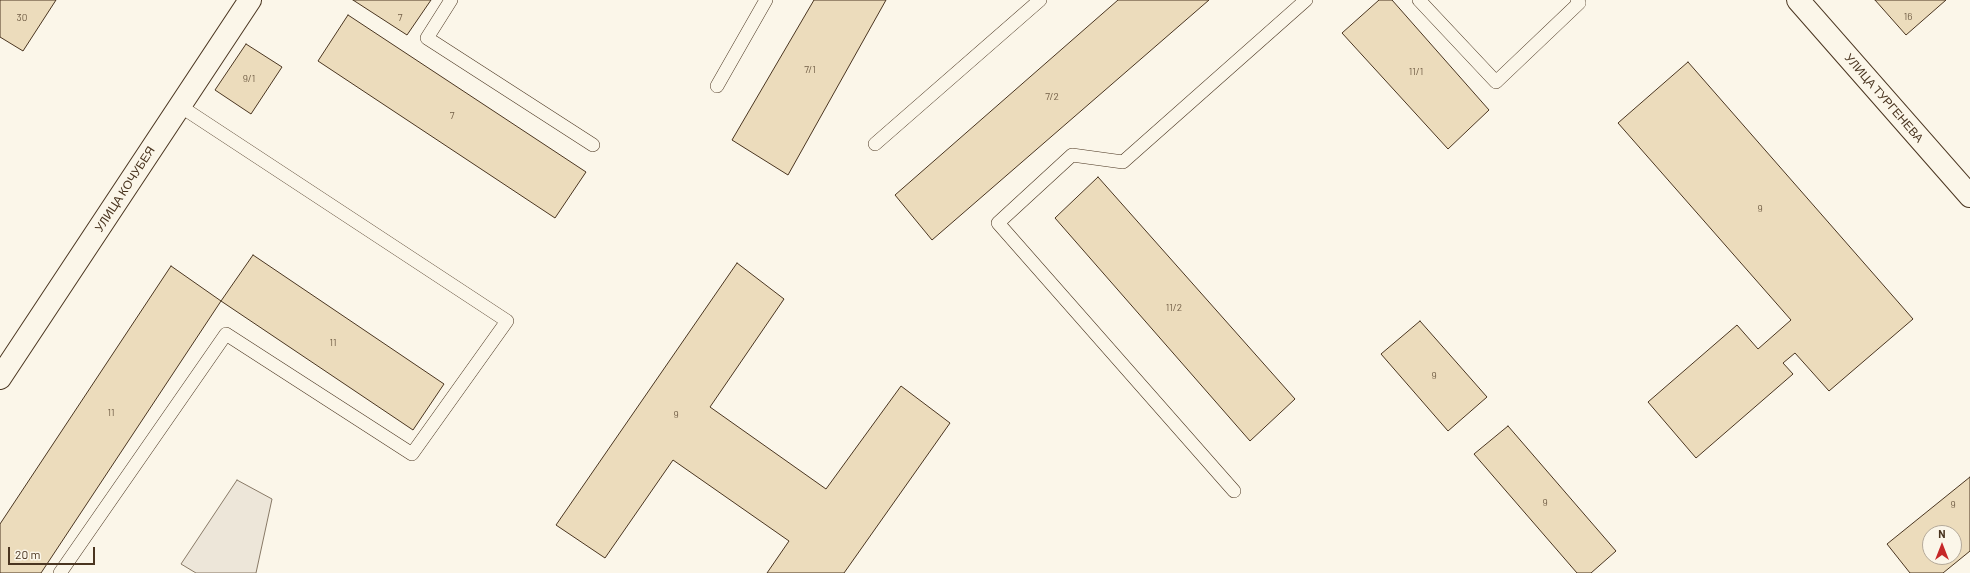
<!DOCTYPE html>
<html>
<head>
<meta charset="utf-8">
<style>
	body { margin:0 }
	#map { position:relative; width:1970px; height:573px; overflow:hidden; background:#fbf6e9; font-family:Barlow,sans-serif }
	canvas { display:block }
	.north { position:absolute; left:1922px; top:525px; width:40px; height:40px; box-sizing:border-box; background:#fbf6e9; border:1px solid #b4a999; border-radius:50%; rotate:0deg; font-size:11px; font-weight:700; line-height:16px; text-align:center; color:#4a3520 }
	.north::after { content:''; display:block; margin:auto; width:14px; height:18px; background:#c62828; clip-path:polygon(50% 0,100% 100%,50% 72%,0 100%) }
	.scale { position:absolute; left:8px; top:547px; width:87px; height:18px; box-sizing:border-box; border:2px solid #4a3520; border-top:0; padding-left:5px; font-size:12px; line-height:14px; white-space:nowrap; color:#4a3520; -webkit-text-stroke:3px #fbf6e9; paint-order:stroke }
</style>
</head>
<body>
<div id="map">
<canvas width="1970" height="573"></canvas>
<div class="north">N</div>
<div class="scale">20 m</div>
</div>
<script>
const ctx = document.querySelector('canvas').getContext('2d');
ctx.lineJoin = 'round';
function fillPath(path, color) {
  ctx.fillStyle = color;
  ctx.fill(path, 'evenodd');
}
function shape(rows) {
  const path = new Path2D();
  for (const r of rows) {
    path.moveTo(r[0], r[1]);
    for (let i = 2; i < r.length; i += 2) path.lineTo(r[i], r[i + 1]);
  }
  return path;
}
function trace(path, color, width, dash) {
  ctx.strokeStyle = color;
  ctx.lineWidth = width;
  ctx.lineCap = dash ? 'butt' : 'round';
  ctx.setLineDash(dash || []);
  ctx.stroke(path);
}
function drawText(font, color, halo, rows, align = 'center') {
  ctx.font = font + ' Barlow,sans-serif';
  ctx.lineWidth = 3;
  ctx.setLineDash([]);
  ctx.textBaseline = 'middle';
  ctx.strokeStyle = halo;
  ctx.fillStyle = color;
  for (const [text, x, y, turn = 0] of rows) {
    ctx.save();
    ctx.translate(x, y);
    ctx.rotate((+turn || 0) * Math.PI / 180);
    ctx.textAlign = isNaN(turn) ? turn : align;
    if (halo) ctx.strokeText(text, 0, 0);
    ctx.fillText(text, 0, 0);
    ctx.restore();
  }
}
const green = shape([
	[237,480,272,499,256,573,196,573,181,564,237,480]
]);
const building = shape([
	[0,0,56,0,23,51,0,37,0,0],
	[353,0,431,0,407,35,353,0],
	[814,0,886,0,788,175,732,140,814,0],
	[1118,0,1209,0,932,240,895,195,1118,0],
	[1379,0,1392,0,1489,110,1448,149,1342,33,1379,0],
	[1875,0,1946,0,1906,35,1875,0],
	[348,15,586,172,555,218,318,61,348,15],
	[246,44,282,67,251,114,215,90,246,44],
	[1688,62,1913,319,1829,391,1795,353,1783,363,1793,374,1696,458,1648,402,1737,325,1758,349,1791,320,1618,123,1688,62],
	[1098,177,1295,399,1250,441,1055,218,1098,177],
	[253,255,444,384,413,430,221,301,253,255],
	[737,263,784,299,710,407,826,489,901,386,950,423,844,573,767,573,789,541,673,460,605,558,556,525,737,263],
	[171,266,221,301,41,573,0,573,0,524,171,266],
	[1420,321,1487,397,1448,431,1381,354,1420,321],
	[1508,426,1616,551,1591,573,1577,573,1474,454,1508,426],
	[1970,477,1970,551,1943,573,1910,573,1887,544,1970,477],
	[1930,533,1954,533,1954,557,1930,557,1930,533]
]);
const service = shape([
	[451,0,427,38,593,145],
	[1419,0,1496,82,1579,3,1577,0],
	[717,86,766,0],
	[875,144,1040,0],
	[1234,491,998,223,1072,155,1123,162,1306,0],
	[60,573,226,334,412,454,507,321,180,106]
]);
const minor = shape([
	[1798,0,1970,196]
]);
const secondary = shape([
	[0,378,250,0]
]);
const numberNames = [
	["16",1908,17],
	["30",22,18],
	["7",400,18],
	["7/1",810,70],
	["11/1",1416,72],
	["9/1",249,79],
	["7/2",1052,97],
	["7",452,116],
	["9",1760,209],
	["11/2",1174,308],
	["11",333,343],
	["9",1434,376],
	["11",111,413],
	["9",676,415],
	["9",1545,503],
	["9",1953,505]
];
const streetNames = [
	["УЛИЦА ТУРГЕНЕВА",1884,98,49],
	["УЛИЦА КОЧУБЕЯ",125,189,-57]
];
fillPath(green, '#ede6d9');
trace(green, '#887966', 1);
fillPath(building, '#ecdcbc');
trace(building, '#4a3520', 1);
trace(service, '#4a3520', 14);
trace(minor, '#4a3520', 24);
trace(secondary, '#4a3520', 24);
trace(service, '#fbf6e9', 13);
trace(minor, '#fbf6e9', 22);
trace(secondary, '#fbf6e9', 22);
drawText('10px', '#725f47', null, numberNames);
drawText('12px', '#4a3520', '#fbf6e9', streetNames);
</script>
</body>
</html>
